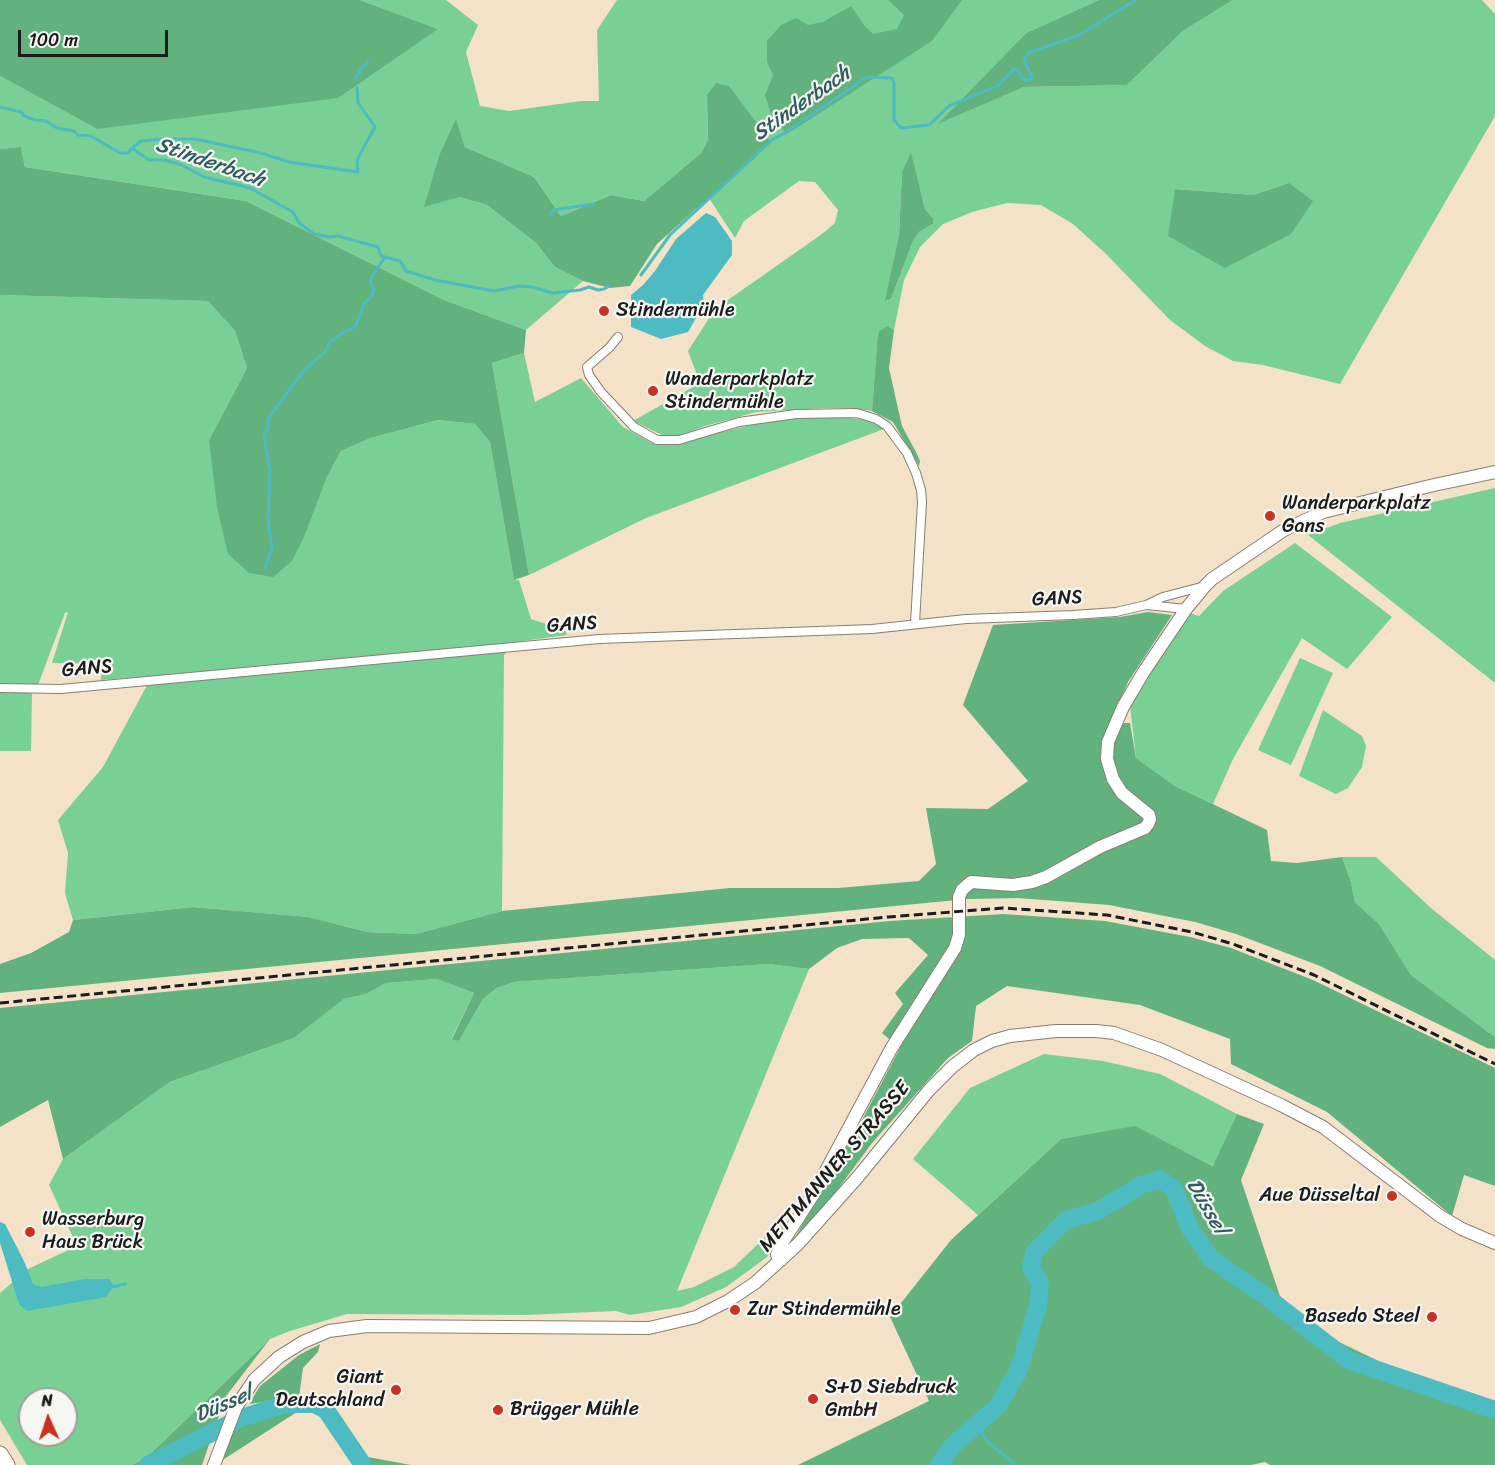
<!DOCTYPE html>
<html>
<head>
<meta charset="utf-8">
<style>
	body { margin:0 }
	#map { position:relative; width:1495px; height:1465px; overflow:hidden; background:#f3e1c8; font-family:Sriracha,sans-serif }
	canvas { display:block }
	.north { position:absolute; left:18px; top:1387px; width:60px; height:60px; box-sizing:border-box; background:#f6f6f2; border:2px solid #9f9f9c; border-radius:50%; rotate:357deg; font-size:16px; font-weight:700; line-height:24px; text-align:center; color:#1c1c1c }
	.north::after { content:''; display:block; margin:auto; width:21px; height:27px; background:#c8321e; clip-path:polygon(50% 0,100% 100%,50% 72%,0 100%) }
	.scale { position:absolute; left:18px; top:30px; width:150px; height:27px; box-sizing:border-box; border:3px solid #1c1c1c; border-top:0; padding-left:8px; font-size:18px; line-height:21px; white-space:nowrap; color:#1c1c1c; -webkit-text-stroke:4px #f6f6f2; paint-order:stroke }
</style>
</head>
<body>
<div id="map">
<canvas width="1495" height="1465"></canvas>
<div class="north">N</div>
<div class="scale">100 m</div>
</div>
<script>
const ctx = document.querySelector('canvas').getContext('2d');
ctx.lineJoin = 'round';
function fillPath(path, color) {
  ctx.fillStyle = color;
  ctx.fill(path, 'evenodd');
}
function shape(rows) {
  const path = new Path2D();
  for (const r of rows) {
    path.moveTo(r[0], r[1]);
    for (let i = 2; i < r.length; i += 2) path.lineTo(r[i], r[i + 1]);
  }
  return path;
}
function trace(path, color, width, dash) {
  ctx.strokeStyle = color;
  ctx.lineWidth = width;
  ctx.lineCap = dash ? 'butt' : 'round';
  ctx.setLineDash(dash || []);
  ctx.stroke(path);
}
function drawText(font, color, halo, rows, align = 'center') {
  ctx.font = font + ' Sriracha,sans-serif';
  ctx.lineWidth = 4.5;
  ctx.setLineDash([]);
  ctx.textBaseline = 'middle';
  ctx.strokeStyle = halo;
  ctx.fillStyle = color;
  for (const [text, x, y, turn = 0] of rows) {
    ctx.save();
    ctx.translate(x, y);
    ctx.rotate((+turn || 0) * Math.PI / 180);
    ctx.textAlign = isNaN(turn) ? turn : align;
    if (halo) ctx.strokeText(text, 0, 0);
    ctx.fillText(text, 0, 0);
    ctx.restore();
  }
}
const green = shape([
	[360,0,446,0,478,25,466,52,480,106,509,111,581,101,599,101,597,30,617,0,1099,0,1026,33,940,123,1024,87,1127,85,1183,31,1233,0,1482,0,1495,14,1495,116,1340,384,1263,365,1233,361,1205,346,1170,320,1105,253,1073,224,1041,205,1007,203,972,212,943,224,920,247,904,280,894,330,888,326,877,344,872,411,850,408,825,408,756,412,705,426,676,437,662,435,633,421,700,383,688,351,715,309,822,234,835,223,838,210,815,182,799,181,744,221,735,238,709,198,731,176,707,95,708,140,701,153,644,201,611,195,561,216,534,177,465,147,456,120,459,197,487,205,536,243,555,267,583,281,526,330,444,300,246,201,25,167,21,147,0,149,0,76,97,129,438,29],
	[911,153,925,209,933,218,933,224,919,232,913,241,891,299,886,301,899,235,902,172],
	[1289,183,1291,234,1175,189,1253,195],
	[0,295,208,301,235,331,247,368,209,440,326,479,341,451,371,438,438,420,475,424,490,442,514,580,519,580,531,619,565,630,567,635,515,642,504,655,502,911,416,934,367,932,309,917,193,907,73,920,65,893,68,853,58,820,103,767,152,676,101,680,102,664,52,663,68,612,65,613,38,685,0,684],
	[524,353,535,402,581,378,623,427,652,443,673,444,767,421,832,416,867,420,884,429,646,518,529,575,492,363],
	[1495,488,1495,683,1308,535,1340,523],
	[1295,543,1392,617,1347,669,1302,638,1233,759,1213,804,1175,786,1136,758,1130,706,1189,613,1199,616,1223,591],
	[1300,658,1333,673,1291,765,1258,750],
	[0,691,32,692,31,751,0,751],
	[1323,710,1362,736,1366,746,1362,767,1348,788,1336,794,1299,776],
	[1342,857,1376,857,1431,908,1495,960,1495,1037,1411,975,1379,924,1355,902,1351,882],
	[768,964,809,969,677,1291,694,1287,734,1267,785,1218,783,1229,767,1257,726,1287,681,1307,630,1315,616,1311,525,1315,347,1314,290,1331,270,1339,147,1457,132,1465,27,1465,0,1420,0,1293,28,1269,77,1246,49,1185,63,1159,170,1082,294,1038,344,999,366,994,386,983,437,979,474,993,452,1038,459,1041,483,999,497,988,514,982],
	[30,1399,66,1399,66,1435,30,1435],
	[1044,1054,1103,1061,1160,1074,1237,1114,1214,1166,1135,1127,1061,1139,978,1215,913,1159,970,1088]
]);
const forest = shape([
	[0,0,360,0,438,29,338,98,97,129,0,76],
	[888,0,962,0,932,41,787,134,773,120,765,95,773,75,767,62,767,41,781,25,796,18,808,25,823,22,851,6,864,25,873,34,897,29,904,15],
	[1099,0,1233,0,1183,31,1127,85,1024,87,938,124,1026,33],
	[716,83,729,86,771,142,657,244,630,286,610,288,583,281,555,267,536,243,487,205,459,197,424,207,439,156,456,119,465,147,534,177,561,216,611,195,644,201,701,153,708,140,707,95],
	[21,147,25,167,246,201,444,300,526,330,524,353,492,363,529,575,514,580,490,442,475,424,438,420,371,438,341,451,326,479,304,537,292,561,273,577,249,573,228,554,217,507,209,440,247,368,235,331,208,301,0,295,0,149],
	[911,152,925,209,933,218,933,224,919,232,913,241,891,299,885,301,899,235,902,172],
	[1289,183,1313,201,1291,234,1225,268,1168,236,1175,189,1253,195],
	[888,326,894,330,889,368,897,404,902,426,916,452,920,461,919,466,893,422,872,411,877,344,879,331],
	[1148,612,1172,615,1128,682,1112,723,1130,723,1136,758,1175,786,1267,830,1271,861,1297,863,1342,857,1351,882,1355,902,1379,924,1411,975,1495,1037,1495,1049,1487,1048,1320,966,1236,934,1195,922,1109,905,1018,898,967,899,0,993,0,964,31,953,69,932,73,920,193,907,309,917,367,932,416,934,502,911,730,888,838,888,919,881,936,864,926,808,988,809,1028,781,963,705,993,625,1120,617],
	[1003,914,1105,921,1190,937,1231,948,1313,980,1495,1068,1495,1186,1464,1175,1452,1216,1327,1112,1231,1064,1230,1039,1140,1005,1007,986,976,1006,972,1041,948,1058,872,1143,835,1193,793,1241,862,1120,900,1048,882,1033,903,1004,895,993,928,955,909,938,862,939,837,948,809,969,768,964,514,982,497,988,483,999,459,1041,452,1039,474,993,437,979,386,983,366,994,344,999,294,1038,170,1082,63,1159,48,1100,0,1127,0,1008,890,921],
	[1237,1114,1264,1124,1241,1180,1287,1317,1495,1417,1495,1465,1270,1465,1265,1462,1251,1465,798,1465,929,1401,890,1317,951,1240,1061,1139,1135,1126,1213,1166],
	[270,1339,226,1396,202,1465,132,1465,147,1457],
	[320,1344,318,1352,303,1368,299,1397,249,1404,260,1386,299,1355],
	[292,1409,300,1410,221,1461,235,1426],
	[368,1457,411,1465,366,1465]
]);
const water = shape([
	[706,213,715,217,732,241,732,255,703,295,704,304,688,332,661,339,631,327,631,295,643,285,655,271,676,239],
	[0,1222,5,1224,24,1261,33,1284,42,1287,84,1279,109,1279,114,1286,106,1297,27,1311,19,1304,0,1243]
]);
const stream = shape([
	[356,78,361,69,368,62],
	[0,107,21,112,24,116,35,120,46,121,57,128,74,131,78,135,91,136,120,153,128,153,132,148,149,160,164,160,182,165,204,177,250,188,293,212,299,223,314,234,330,237,338,236,378,247,381,256,400,261,406,271,435,280,494,291,519,286,532,287,552,293,580,290,589,287,598,290,604,289,609,286],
	[132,148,141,141,164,139,195,139,261,153,289,162,358,172,357,162,360,154,375,127,358,103,357,88],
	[550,214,553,211,559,209,594,204],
	[641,275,670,235,773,139,785,133,867,77,892,78,894,83,894,120,901,128,929,125,949,106,999,85,1014,69,1019,71,1021,78,1025,80,1031,79,1032,77,1024,61,1028,53,1079,35,1136,0],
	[265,567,272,548,268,521,270,470,264,436,268,428,268,419,304,370,325,352,329,343,339,335,356,326,363,305,371,297,374,290,371,284,371,278,385,257],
	[112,1287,125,1284],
	[976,1425,989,1443,1016,1465]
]);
const river = shape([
	[148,1465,241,1418,285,1404,315,1404,326,1410,363,1465],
	[939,1465,953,1445,997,1407,1018,1372,1038,1306,1040,1284,1031,1267,1035,1251,1066,1220,1098,1211,1141,1185,1160,1179,1174,1189,1189,1227,1210,1258,1264,1295,1348,1360,1495,1410]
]);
const street = shape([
	[618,337,609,348,587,367,589,375,601,392,634,427,657,440,679,440,739,422,796,414,857,413,876,419,887,426,907,453,916,473,921,490,922,502,915,623],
	[1146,605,1163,597,1205,586],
	[0,688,61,689,599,639,872,629,966,619,1073,615,1116,612,1146,605,1186,609]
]);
const secondary = shape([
	[781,1260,777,1255,780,1246,813,1195,891,1049,955,948,959,935,959,897,962,890,971,882,1013,885,1032,882,1046,877,1100,847,1145,828,1148,824,1150,819,1149,815,1122,793,1113,779,1107,759,1108,742,1123,707,1143,673,1186,609,1205,586,1212,579,1284,530,1323,512,1434,485,1495,472],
	[214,1465,236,1407,254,1380,279,1357,303,1342,329,1331,367,1326,649,1328,696,1317,728,1301,755,1283,798,1244,857,1178,929,1090,952,1067,974,1050,992,1041,1010,1036,1056,1031,1096,1031,1114,1033,1162,1050,1281,1105,1323,1127,1440,1216,1462,1229,1495,1243]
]);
const highway = shape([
	[0,1454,7,1465]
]);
const rail = shape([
	[0,1003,888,917,1003,908,1107,915,1192,932,1233,944,1314,975,1495,1064]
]);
const markers = [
	[604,311,6,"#c8321e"],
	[653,391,6,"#c8321e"],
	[1270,516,6,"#c8321e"],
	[1392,1196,6,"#c8321e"],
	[30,1232,6,"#c8321e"],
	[735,1310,6,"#c8321e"],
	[1432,1317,6,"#c8321e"],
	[396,1390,6,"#c8321e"],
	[813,1399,6,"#c8321e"],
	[498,1410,6,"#c8321e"]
];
const poiNames = [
	["Stindermühle",616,311],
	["Wanderparkplatz",665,380],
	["Stindermühle",665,403],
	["Wanderparkplatz",1282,504],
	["Gans",1282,527],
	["Aue Düsseltal",1380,1196,"right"],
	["Wasserburg",42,1220],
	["Haus Brück",42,1243],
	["Zur Stindermühle",747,1310],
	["Basedo Steel",1420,1317,"right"],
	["Giant",384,1378,"right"],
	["Deutschland",384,1401,"right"],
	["S+D Siebdruck",825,1388],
	["GmbH",825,1411],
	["Brügger Mühle",510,1410]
];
const streetNames = [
	["GANS",1057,599,-3],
	["GANS",572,625,-4],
	["GANS",87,669,-5],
	["METTMANNER STRASSE",835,1167,-49]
];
const waterNames = [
	["Stinderbach",802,104,-35],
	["Stinderbach",210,163,19],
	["Düssel",1206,1207,60],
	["Düssel",224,1405,-23]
];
fillPath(green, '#79d094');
fillPath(forest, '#62b27e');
fillPath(water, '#4cbbc2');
trace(stream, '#4cbbc2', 3);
trace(river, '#4cbbc2', 18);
trace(street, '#887e72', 10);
trace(secondary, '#887e72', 14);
trace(highway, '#887e72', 17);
trace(street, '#fff', 8);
trace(secondary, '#fff', 12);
trace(highway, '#fff', 15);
trace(rail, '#1c1c1c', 3, [9, 4.5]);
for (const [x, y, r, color] of markers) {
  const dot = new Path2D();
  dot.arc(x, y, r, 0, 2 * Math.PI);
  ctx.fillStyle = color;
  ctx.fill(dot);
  trace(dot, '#f6f6f2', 2);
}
drawText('20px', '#1c1c1c', '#f6f6f2', poiNames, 'left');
drawText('20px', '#1c1c1c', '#f6f6f2', streetNames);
drawText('italic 21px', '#2f5c5e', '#f6f6f2', waterNames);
</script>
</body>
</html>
